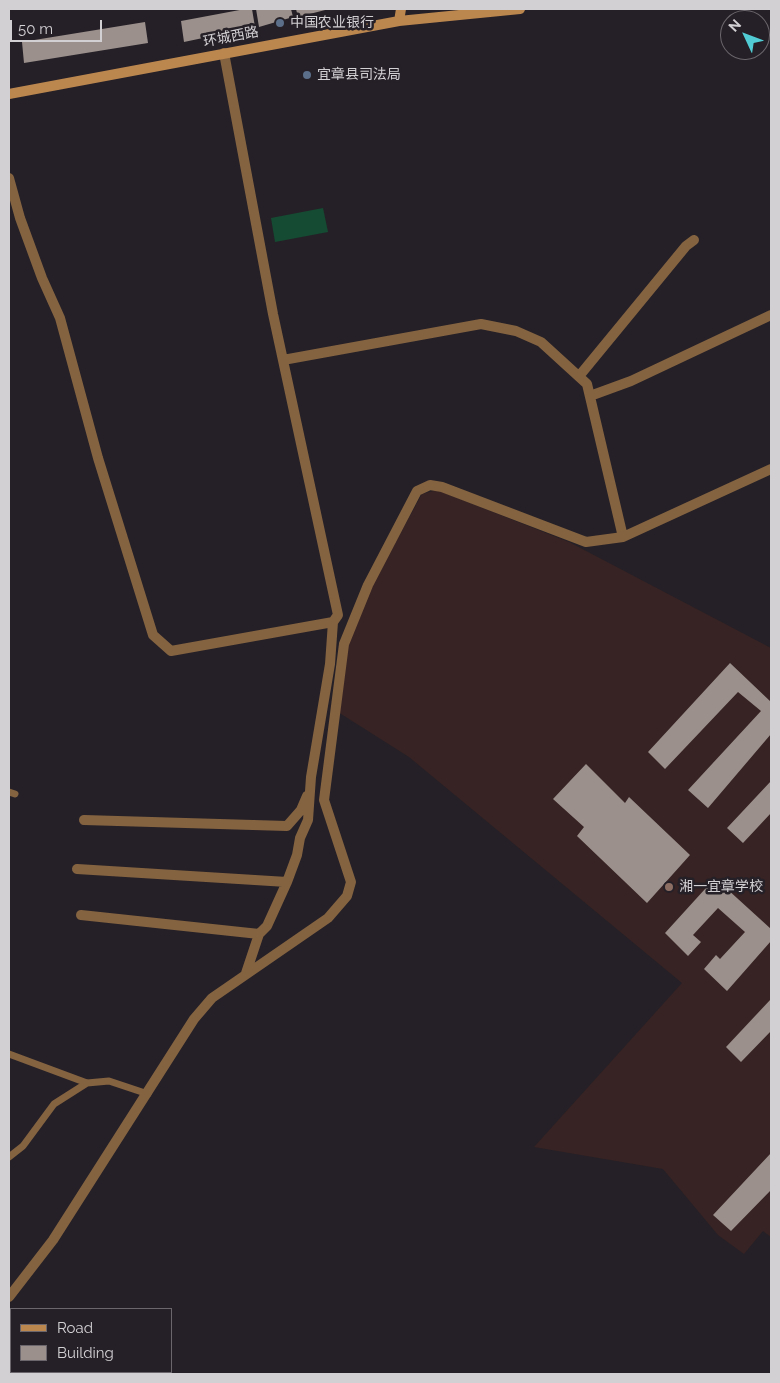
<!DOCTYPE html>
<html>
<head>
<meta charset="utf-8">
<style>
	body { margin:0 }
	#map { position:relative; width:780px; height:1383px; overflow:hidden; background:#252027; font-family:Raleway,sans-serif }
	canvas { display:block }
	.frame { position:absolute; inset:0; border:10px solid #d3d0d4; pointer-events:none }
	.legend { position:absolute; left:10px; top:1308px; width:162px; height:65px; box-sizing:border-box; background:#252027; border:1px solid #6b666c; margin:0; padding:6px 9px; list-style:none; font-size:15px; color:#d3d0d4 }
	.legend li { display:flex; align-items:center; gap:10px; height:25px }
	.legend b { width:25px; border:1px solid #6b666c }
	.north { position:absolute; left:720px; top:10px; width:50px; height:50px; box-sizing:border-box; background:#252027; border:1px solid #6b666c; border-radius:50%; rotate:313deg; font-size:14px; font-weight:700; line-height:20px; text-align:center; color:#d3d0d4 }
	.north::after { content:''; display:block; margin:auto; width:18px; height:22px; background:#51ccd4; clip-path:polygon(50% 0,100% 100%,50% 72%,0 100%) }
	.scale { position:absolute; left:10px; top:20px; width:92px; height:22px; box-sizing:border-box; border:2px solid #d3d0d4; border-top:0; padding-left:6px; font-size:15px; line-height:18px; white-space:nowrap; color:#d3d0d4; -webkit-text-stroke:4px #252027; paint-order:stroke }
</style>
</head>
<body>
<div id="map">
<canvas width="780" height="1383"></canvas>
<div class="frame"></div>
<ul class="legend">
<li><b style="height:6px;background:#bc874f"></b>Road</li>
<li><b style="height:14px;background:#9b908c"></b>Building</li>
</ul>
<div class="north">N</div>
<div class="scale">50 m</div>
</div>
<script>
const ctx = document.querySelector('canvas').getContext('2d');
ctx.lineJoin = 'round';
function fillPath(path, color) {
  ctx.fillStyle = color;
  ctx.fill(path, 'evenodd');
}
function shape(rows) {
  const path = new Path2D();
  for (const r of rows) {
    path.moveTo(r[0], r[1]);
    for (let i = 2; i < r.length; i += 2) path.lineTo(r[i], r[i + 1]);
  }
  return path;
}
function trace(path, color, width, dash) {
  ctx.strokeStyle = color;
  ctx.lineWidth = width;
  ctx.lineCap = dash ? 'butt' : 'round';
  ctx.setLineDash(dash || []);
  ctx.stroke(path);
}
function drawText(font, color, halo, rows, align = 'center') {
  ctx.font = font + ' Raleway,"Noto Sans SC",sans-serif';
  ctx.lineWidth = 5;
  ctx.setLineDash([]);
  ctx.textBaseline = 'middle';
  ctx.strokeStyle = halo;
  ctx.fillStyle = color;
  for (const [text, x, y, turn = 0] of rows) {
    ctx.save();
    ctx.translate(x, y);
    ctx.rotate((+turn || 0) * Math.PI / 180);
    ctx.textAlign = isNaN(turn) ? turn : align;
    if (halo) ctx.strokeText(text, 0, 0);
    ctx.fillText(text, 0, 0);
    ctx.restore();
  }
}
const education = shape([
	[437,490,569,542,771,648,771,1237,763,1231,744,1254,718,1235,663,1169,534,1147,682,983,409,757,338,712,346,649,366,596,422,494]
]);
const green = shape([
	[323,208,328,232,275,242,271,218]
]);
const building = shape([
	[245,9,252,9,255,27,184,42,181,21],
	[256,9,291,9,293,17,259,27],
	[296,9,329,9,298,17],
	[145,22,148,43,24,63,22,42],
	[730,663,771,702,771,734,708,808,688,790,761,711,738,692,665,769,648,752],
	[586,764,625,803,629,797,690,855,647,903,577,836,584,827,553,799],
	[771,781,771,813,743,843,727,828],
	[715,878,771,929,771,941,727,991,704,969,716,955,720,959,745,932,718,908,693,935,701,942,688,956,665,933],
	[771,999,771,1031,741,1062,726,1047],
	[771,1153,771,1190,731,1231,713,1215]
]);
const lane = shape([
	[9,792,15,794],
	[9,1054,87,1083,109,1081,148,1094],
	[9,1157,23,1146,54,1104,87,1083]
]);
const street = shape([
	[224,53,273,314,338,615,333,622,330,664,311,777,308,820,300,838,297,855,287,882,267,926,259,934,246,973],
	[9,178,20,218,42,278,60,318,98,458,153,635,171,651,333,622],
	[283,360,481,324,516,331,541,342,587,384,623,537,771,469],
	[580,375,686,246,694,240],
	[590,396,631,381,771,315],
	[84,820,287,826,301,810,307,796],
	[77,869,287,882],
	[81,915,259,934],
	[9,1297,53,1240,194,1019,212,998,328,918,347,896,351,882,324,800,344,644,368,585,417,491,430,485,442,487,586,542,623,537]
]);
const secondary = shape([
	[399,21,401,9],
	[9,94,399,21,520,9]
]);
const markers = [
	[280,23,5,"#5c6f8a"],
	[307,75,5,"#5c6f8a"],
	[669,887,5,"#8d6e63"]
];
const poiNames = [
	["中国农业银行",290,23],
	["宜章县司法局",317,75],
	["湘一宜章学校",679,887]
];
const streetNames = [
	["环城西路",231,37,-11]
];
fillPath(education, '#372323');
fillPath(green, '#154b32');
fillPath(building, '#9b908c');
trace(lane, '#846341', 7);
trace(street, '#846341', 10);
trace(secondary, '#bc874f', 10);
for (const [x, y, r, color] of markers) {
  const dot = new Path2D();
  dot.arc(x, y, r, 0, 2 * Math.PI);
  ctx.fillStyle = color;
  ctx.fill(dot);
  trace(dot, '#252027', 2);
}
drawText('14px', '#d3d0d4', '#252027', poiNames, 'left');
drawText('14px', '#d3d0d4', '#252027', streetNames);
</script>
</body>
</html>
